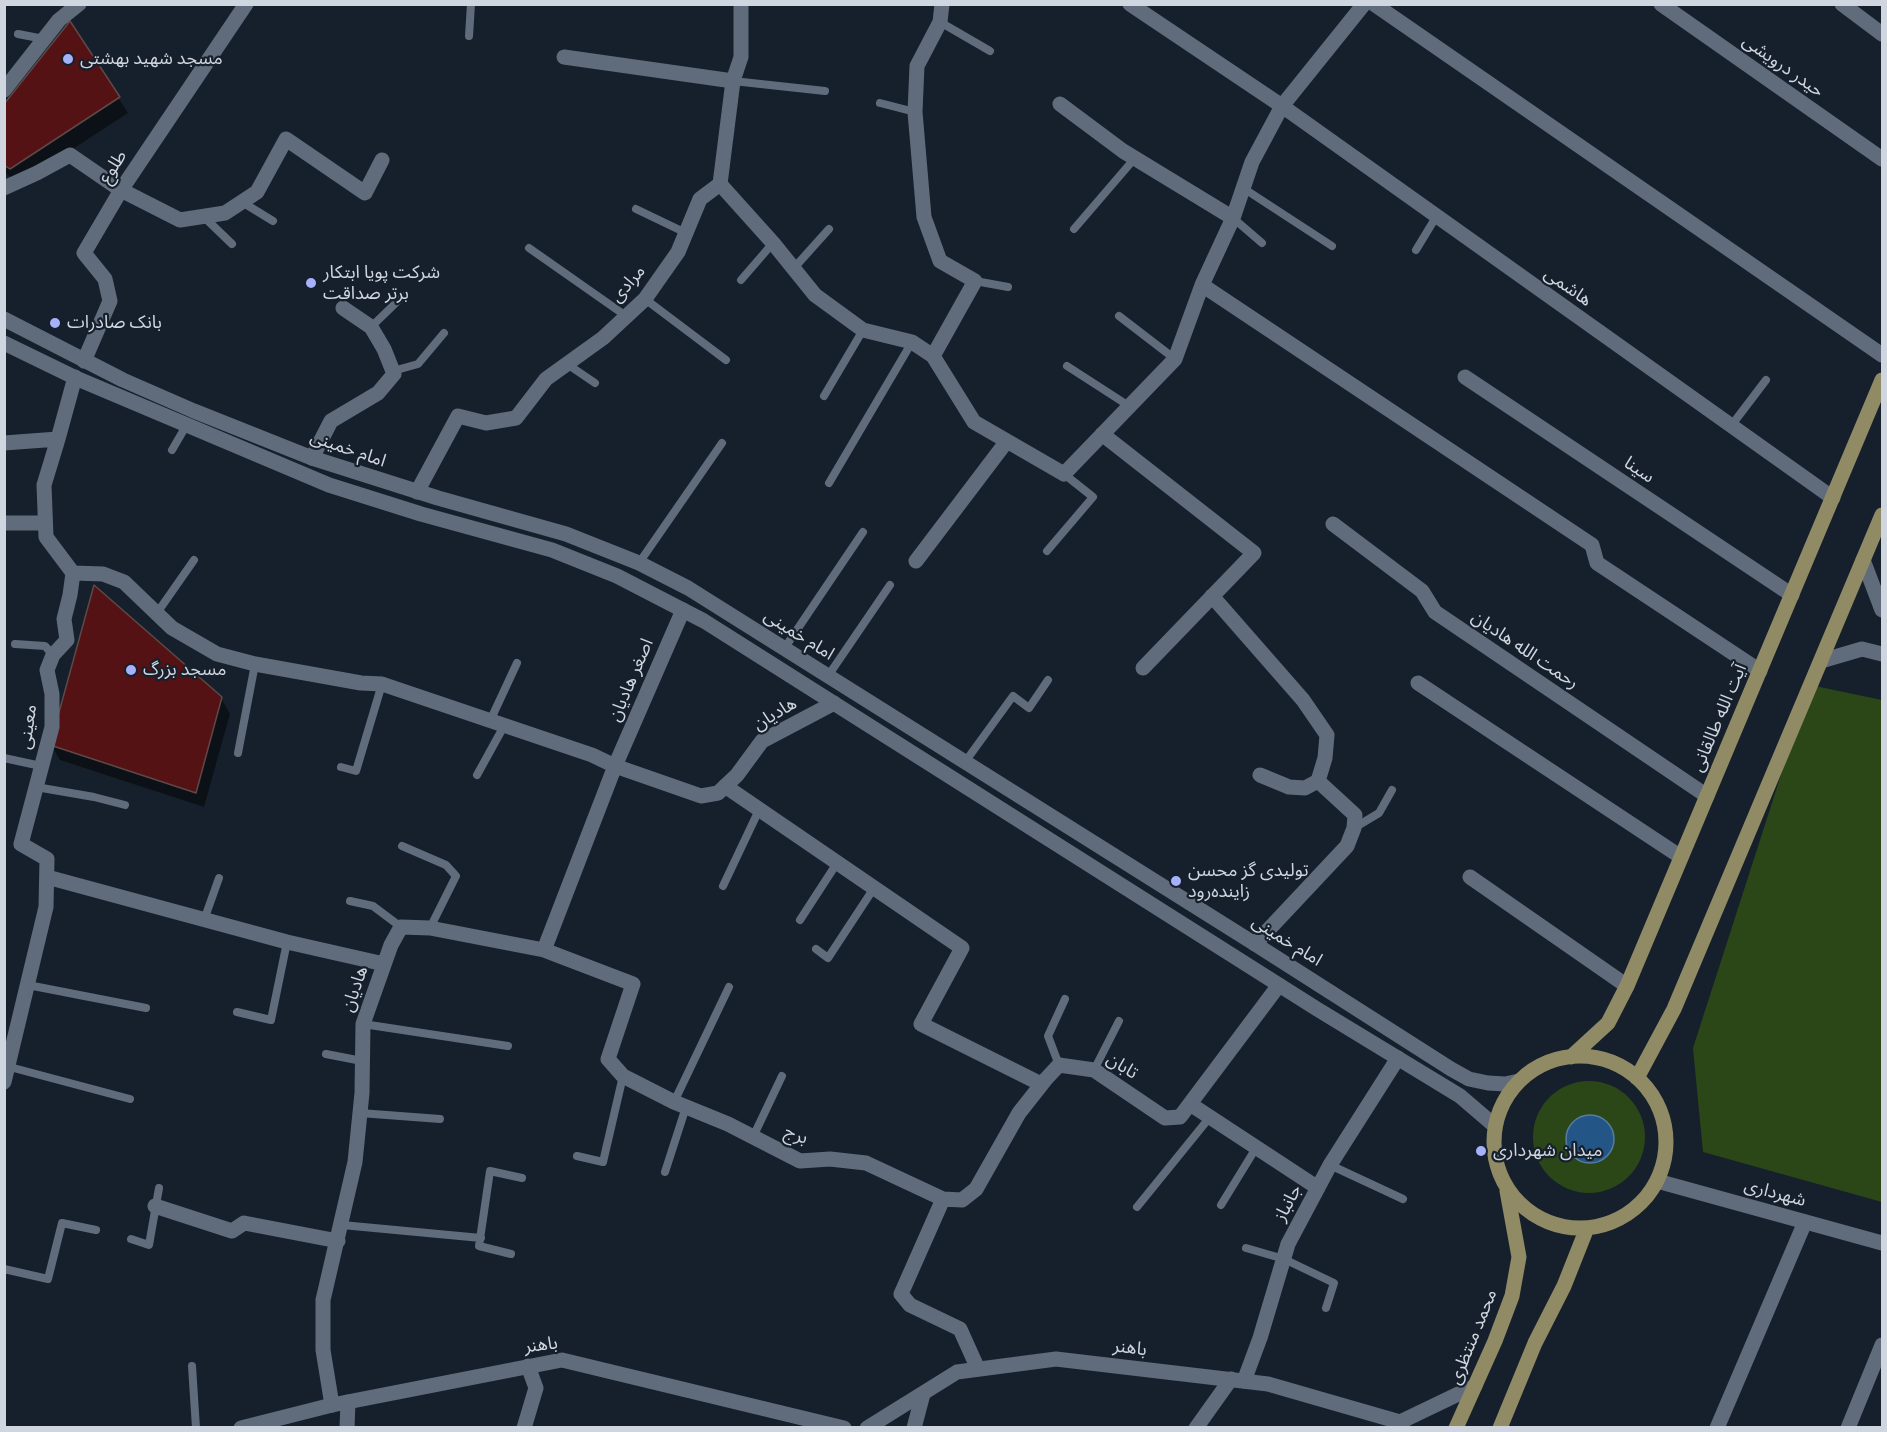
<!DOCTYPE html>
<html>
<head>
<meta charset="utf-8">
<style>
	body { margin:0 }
	#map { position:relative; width:1887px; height:1432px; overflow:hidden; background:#16202c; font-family:Cabin,sans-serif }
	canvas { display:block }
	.frame { position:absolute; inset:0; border:6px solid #d0d6df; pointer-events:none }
</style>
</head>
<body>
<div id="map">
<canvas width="1887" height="1432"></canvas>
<div class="frame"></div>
</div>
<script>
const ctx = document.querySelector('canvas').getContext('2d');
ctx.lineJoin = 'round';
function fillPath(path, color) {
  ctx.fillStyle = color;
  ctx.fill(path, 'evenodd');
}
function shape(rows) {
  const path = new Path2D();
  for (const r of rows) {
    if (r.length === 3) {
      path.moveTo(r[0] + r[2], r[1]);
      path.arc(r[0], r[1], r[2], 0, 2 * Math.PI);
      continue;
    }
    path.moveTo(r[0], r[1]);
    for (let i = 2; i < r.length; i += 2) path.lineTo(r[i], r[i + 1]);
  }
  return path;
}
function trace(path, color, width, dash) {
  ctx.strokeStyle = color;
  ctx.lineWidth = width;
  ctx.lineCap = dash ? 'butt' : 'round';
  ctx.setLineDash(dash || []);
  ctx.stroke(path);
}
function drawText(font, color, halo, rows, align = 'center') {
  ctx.font = font + ' Cabin,"Noto Sans Arabic",sans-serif';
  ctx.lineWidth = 4.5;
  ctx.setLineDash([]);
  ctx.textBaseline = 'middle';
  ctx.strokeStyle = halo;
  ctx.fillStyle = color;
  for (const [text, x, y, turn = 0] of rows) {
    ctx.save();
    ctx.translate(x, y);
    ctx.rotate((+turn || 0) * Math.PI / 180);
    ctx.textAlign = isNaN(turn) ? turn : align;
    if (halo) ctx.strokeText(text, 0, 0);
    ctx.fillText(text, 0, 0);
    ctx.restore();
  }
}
const green = shape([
	[1810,685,1882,700,1882,1202,1703,1152,1693,1048],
	[1589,1137,56]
]);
const water = shape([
	[1590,1139,24]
]);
const shadow = shape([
	[70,23,128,113,19,184,4,172,4,106],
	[221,698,230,714,204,807,60,760,51,745]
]);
const building = shape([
	[70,21,120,97,10,169,4,165,4,104,70,21],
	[94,585,222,697,196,793,50,745,94,585]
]);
const service = shape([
	[940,22,990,51],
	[18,34,44,39],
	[469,36,471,4],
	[733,81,825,91],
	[880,103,915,112],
	[1243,188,1332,246],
	[242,202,273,221],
	[636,209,686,233],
	[204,217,232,244],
	[1233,218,1262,243],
	[1074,229,1135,158],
	[529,248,626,316],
	[1416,250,1436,217],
	[794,268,829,229],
	[741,280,773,243],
	[975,281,1008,287],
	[645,299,726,360],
	[1119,316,1175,359],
	[371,327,403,296],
	[567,364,595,383],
	[1067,366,1129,406],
	[393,371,418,364,444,333],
	[824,396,863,330],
	[1731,426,1766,380],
	[172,450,186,426],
	[829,483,912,342],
	[1047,551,1093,497,1064,474],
	[639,563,722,443],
	[157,613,194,560],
	[15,644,45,646,53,655],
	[784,649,863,532],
	[828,676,890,585],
	[490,721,517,663],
	[238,753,255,664],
	[4,758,41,766],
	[965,762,1013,696,1029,708,1048,680],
	[341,767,356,771,382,684],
	[477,775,504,726],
	[36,787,94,797,125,805],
	[1354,828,1379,813,1392,790],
	[402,846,446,865,456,876,430,928],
	[723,886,759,810],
	[350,901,373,906,401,927],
	[204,920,219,878],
	[800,920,837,863],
	[816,949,828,958,874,888],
	[28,985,146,1008],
	[237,1012,271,1020,287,942],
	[363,1024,508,1046],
	[326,1054,362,1061],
	[1059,1065,1048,1036,1065,999],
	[6,1066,130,1099],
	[1094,1070,1119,1021],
	[674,1102,729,987],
	[360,1113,440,1119],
	[753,1137,782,1076],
	[577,1156,603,1162,623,1076],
	[1330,1165,1403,1199],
	[665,1172,686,1107],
	[1221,1205,1256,1148],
	[1137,1207,1210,1117],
	[342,1225,481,1238],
	[131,1239,149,1245,159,1188],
	[1246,1248,1284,1259,1334,1283,1326,1308],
	[511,1254,479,1246,490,1171,522,1178],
	[4,1269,48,1279,62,1223,96,1230],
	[192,1366,196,1428]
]);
const minor = shape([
	[1130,4,1282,106,1833,498],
	[1374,4,1882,355],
	[1661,4,1882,159],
	[1842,4,1882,34],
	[564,57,733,81],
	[4,90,59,20,79,4],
	[1060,104,1123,151,1233,218],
	[720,184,773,243,815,295,863,330,912,342,933,356,974,422,1064,474,1175,359,1202,285,1233,218,1252,162,1282,106,1364,4],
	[4,188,37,173,70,155,121,190,180,220,225,213,257,192,286,139,365,193,382,160],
	[1202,285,1592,545,1597,563,1760,671],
	[933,356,975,281,940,261,924,217,915,112,917,66,940,22,942,4],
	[84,361,110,301,105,279,84,253,121,190,246,4],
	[1465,377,1792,595],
	[1102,434,1254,553,1143,668],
	[4,443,58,439],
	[312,458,331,421,378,393,394,374,384,349,371,327,343,308],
	[417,492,458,416,486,423,516,418,546,379,603,338,645,299,678,252,700,199,720,184,733,81,741,57,741,4],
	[4,523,45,523],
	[1333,524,1422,591,1435,612,1707,796],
	[916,561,1007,441],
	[73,573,103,574,124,582,172,628,217,654,255,664,361,683,382,684,592,755,615,766,701,796,718,793,737,775,762,741,834,703],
	[1212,596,1303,700,1327,735,1325,758,1318,781,1305,788,1289,787,1260,775],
	[1418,683,1681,857],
	[725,786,962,948,921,1024,1041,1084],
	[47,877,287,942,384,964],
	[1470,877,1627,986],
	[1255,944,1347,846,1354,828,1355,815,1318,781],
	[544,950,633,984,608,1059,623,1076,674,1102,728,1124,800,1161,830,1159,866,1163,943,1199,901,1294,910,1305,960,1329,978,1369],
	[4,1082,46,907,47,859,21,844,52,727,52,694,47,670,53,655,67,640,64,619,70,595,73,573,46,537,44,485,58,439,75,377],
	[1190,1104,1318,1188],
	[943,1199,962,1200,976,1189,1019,1113,1045,1080,1059,1065,1094,1070,1165,1118,1180,1117,1279,985],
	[155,1206,232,1231,244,1223,338,1241],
	[1244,1381,1260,1338,1288,1244,1330,1165,1398,1058],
	[332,1405,323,1350,323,1300,355,1162,362,1093,363,1024,391,945,401,927,430,928,544,950,615,766,683,610],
	[347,1428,348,1402],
	[524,1428,536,1388,528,1366],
	[914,1428,923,1394],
	[1196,1428,1231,1379],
	[1717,1428,1805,1222],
	[1848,1428,1882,1345]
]);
const tertiary = shape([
	[1863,560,1882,610],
	[1821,661,1862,649,1882,654],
	[1657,1181,1882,1243],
	[241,1428,332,1405,562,1360,844,1428],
	[867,1428,957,1372,1056,1359,1268,1384,1400,1422],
	[1403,1428,1400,1422,1475,1386]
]);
const secondary = shape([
	[4,319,123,380,194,411,312,458,438,498,566,534,639,563,688,588,1255,944,1451,1069,1469,1079,1488,1083,1505,1084,1519,1081],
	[4,343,78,379,329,485,421,514,552,550,617,576,704,621,1317,1009,1460,1096,1495,1126]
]);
const primary = shape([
	[1580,1142,86],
	[1571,1057,1608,1023,1627,986,1882,380],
	[1637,1078,1674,1009,1882,515],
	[1456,1428,1495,1341,1512,1296,1519,1257,1507,1191],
	[1500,1428,1535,1343,1564,1286,1587,1228]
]);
const markers = [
	[68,59,6,"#a6b1fc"],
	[311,283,6,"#a6b1fc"],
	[55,323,6,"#a6b1fc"],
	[131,670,6,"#a6b1fc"],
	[1176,881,6,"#a6b1fc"],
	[1481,1151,6,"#a6b1fc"]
];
const poiNames = [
	["مسجد شهید بهشتی",80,59],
	["شرکت پویا ابتکار",323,273],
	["برتر صداقت",323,294],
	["بانک صادرات",67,323],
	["مسجد بزرگ",143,670],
	["تولیدی گز محسن",1188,871],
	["زاینده‌رود",1188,892],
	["میدان شهرداری",1493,1151]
];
const streetNames = [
	["حیدر درویشی",1783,66,35],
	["طلوع",113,167,-57],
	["مرادی",628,284,-49],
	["هاشمی",1568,287,35],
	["امام خمینی",348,449,19],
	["سینا",1639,470,34],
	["امام خمینی",799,635,32],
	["رحمت الله هادیان",1525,650,34],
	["اصغر هادیان",631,680,-67],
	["هادیان",775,714,-31],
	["آیت الله طالقانی",1719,718,-67],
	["معینی",28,727,-82],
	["امام خمینی",1287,941,32],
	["هادیان",355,989,-71],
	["تابان",1122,1066,32],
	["برج",796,1135,20],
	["شهرداری",1775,1193,15],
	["جانباز",1288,1203,-62],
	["محمد منتظری",1473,1337,-68],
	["باهنر",541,1345,-7],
	["باهنر",1130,1348,7]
];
fillPath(green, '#2b4718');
fillPath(water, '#235687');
trace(water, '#577ca1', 1.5);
fillPath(shadow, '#0007');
fillPath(building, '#551215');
trace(building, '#5d4947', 1.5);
trace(service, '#606c7b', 8);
trace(minor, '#606c7b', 15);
trace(tertiary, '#606c7b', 15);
trace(secondary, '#606c7b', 15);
trace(primary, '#918b65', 15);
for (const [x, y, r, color] of markers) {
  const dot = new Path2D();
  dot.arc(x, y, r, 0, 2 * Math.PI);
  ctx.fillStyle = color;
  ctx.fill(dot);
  trace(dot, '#16202c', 2);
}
drawText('18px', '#d0d6df', '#16202c', poiNames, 'left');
drawText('18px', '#d0d6df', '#16202c', streetNames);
</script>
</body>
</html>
